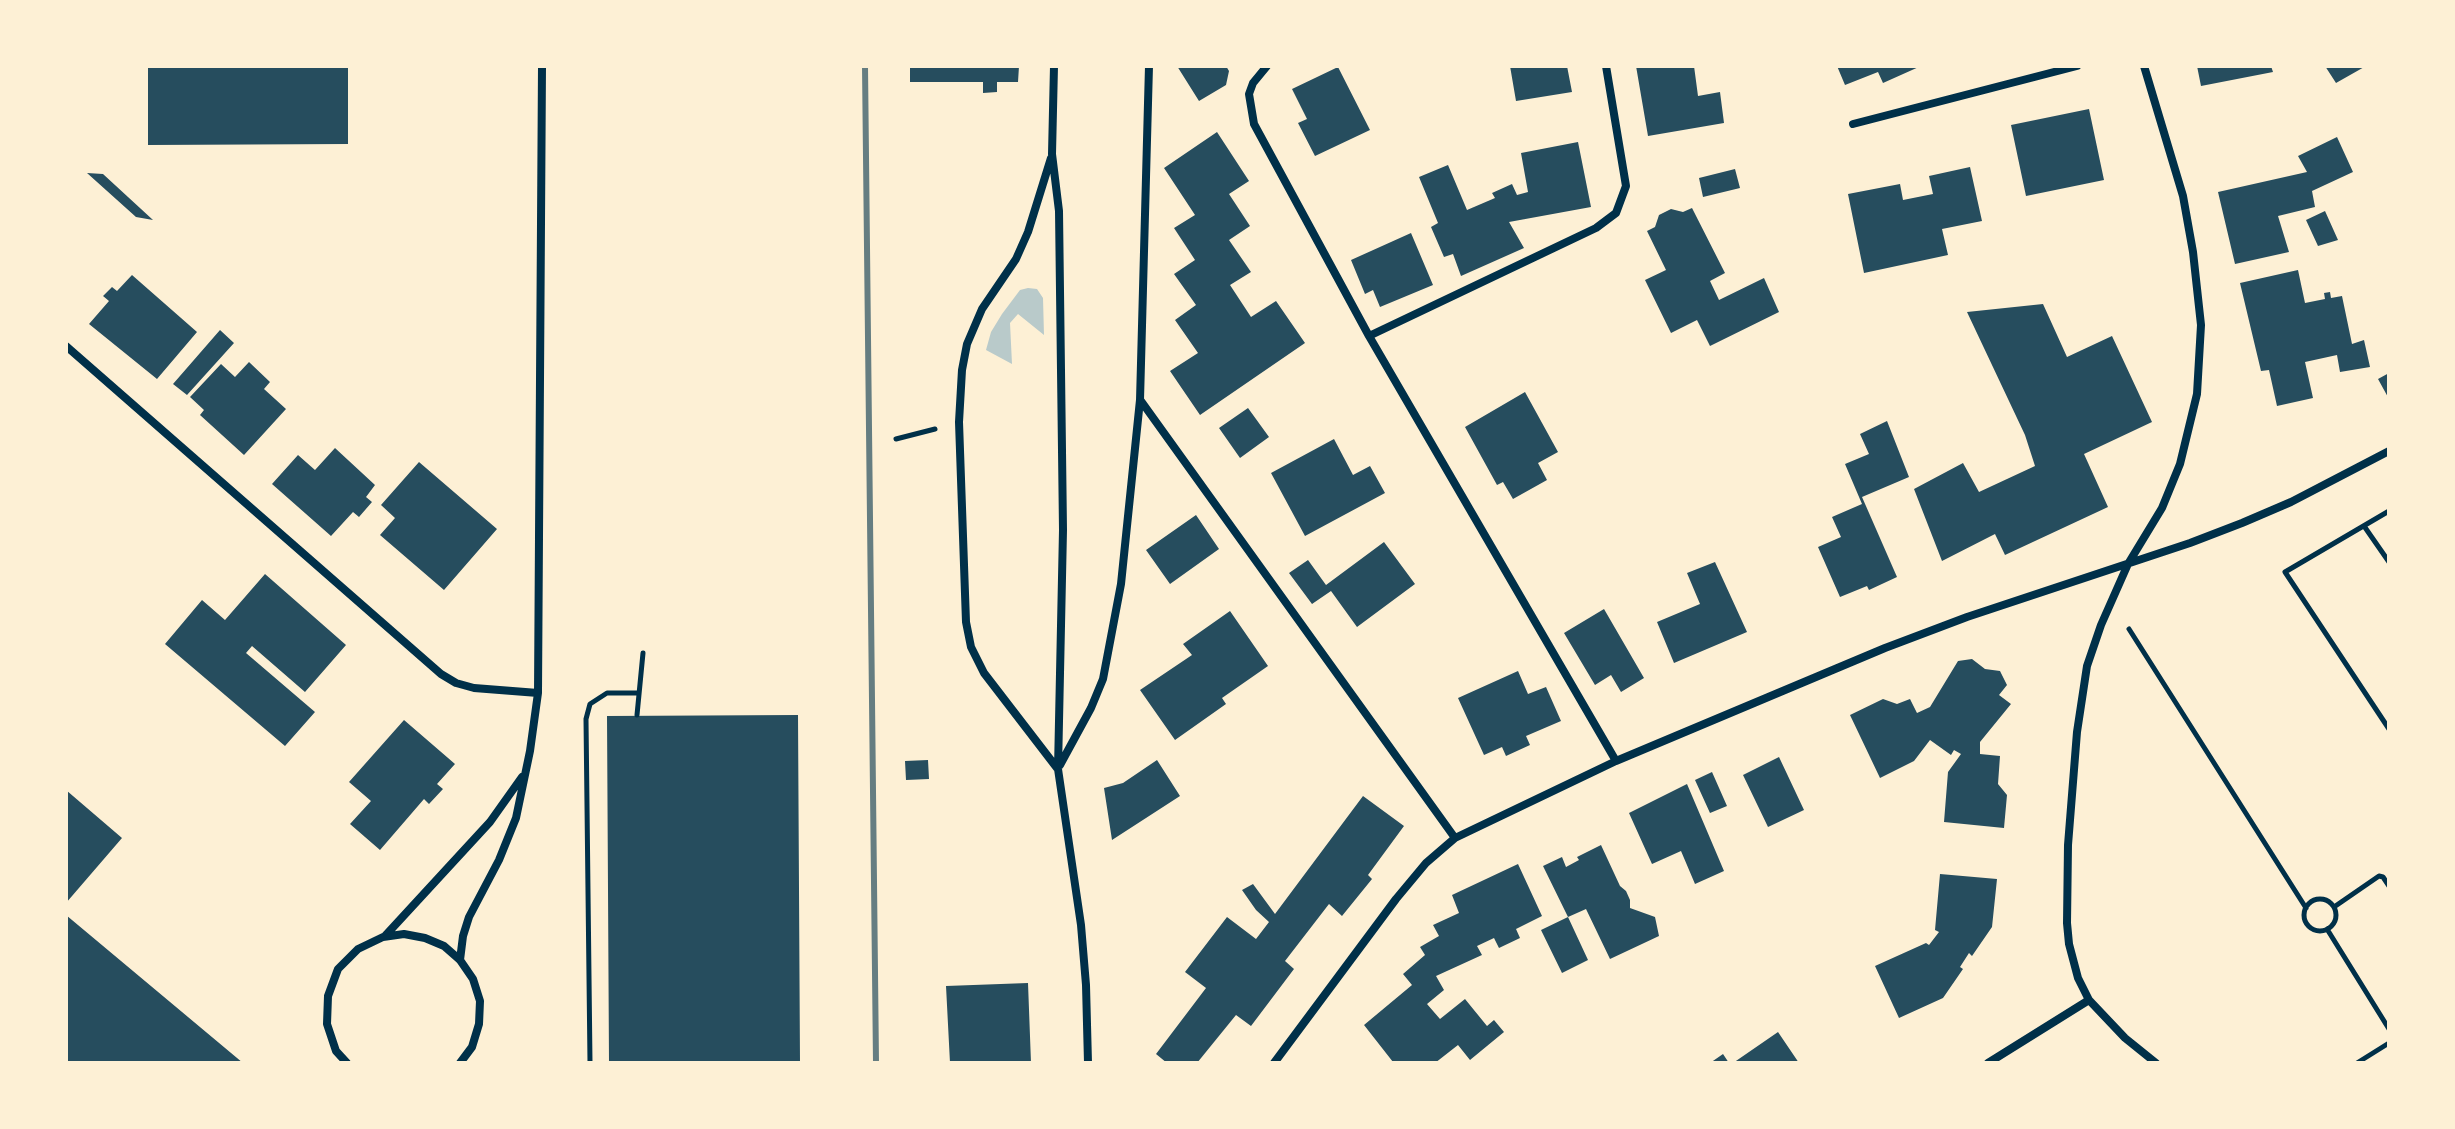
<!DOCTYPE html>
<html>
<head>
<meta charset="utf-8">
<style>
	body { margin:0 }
	#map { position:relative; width:2455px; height:1129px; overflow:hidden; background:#fdf0d5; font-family:Overpass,sans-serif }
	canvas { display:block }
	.frame { position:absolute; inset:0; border:68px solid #fdf0d5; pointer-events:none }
</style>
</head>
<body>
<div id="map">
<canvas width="2455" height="1129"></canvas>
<div class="frame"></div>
</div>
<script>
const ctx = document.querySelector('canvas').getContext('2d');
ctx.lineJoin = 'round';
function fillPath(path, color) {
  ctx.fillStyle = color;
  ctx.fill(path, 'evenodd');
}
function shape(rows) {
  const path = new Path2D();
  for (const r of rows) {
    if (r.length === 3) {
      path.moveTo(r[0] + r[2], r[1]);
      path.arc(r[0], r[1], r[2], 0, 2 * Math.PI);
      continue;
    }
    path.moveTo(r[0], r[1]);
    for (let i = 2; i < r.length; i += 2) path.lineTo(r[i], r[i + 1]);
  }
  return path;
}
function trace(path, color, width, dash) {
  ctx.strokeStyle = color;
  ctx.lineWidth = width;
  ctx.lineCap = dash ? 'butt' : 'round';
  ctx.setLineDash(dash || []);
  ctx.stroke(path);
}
const green = shape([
	[1028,288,1037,289,1043,298,1044,335,1018,314,1010,323,1012,364,986,350,991,332,1002,314,1020,290]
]);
const building = shape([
	[148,66,348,66,348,144,148,145],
	[910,66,1019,66,1018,82,997,82,997,92,983,93,983,82,910,82],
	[1177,66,1226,66,1229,71,1226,85,1199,101],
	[1510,66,1567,66,1572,92,1516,101],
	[1636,66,1694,66,1698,96,1720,92,1724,123,1648,136],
	[1837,66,1921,66,1883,83,1878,72,1845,85],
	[2197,66,2271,66,2273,72,2201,86],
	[2325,66,2366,66,2336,83],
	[1338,67,1370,130,1315,156,1298,123,1307,119,1292,89],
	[2089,109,2104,180,2026,196,2011,125],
	[1217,132,1249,181,1229,194,1250,226,1229,240,1251,272,1230,285,1251,317,1276,301,1305,343,1200,415,1170,371,1198,353,1175,320,1196,305,1174,274,1195,260,1174,228,1195,215,1164,168],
	[2337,137,2353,172,2312,191,2315,207,2278,216,2289,252,2235,264,2218,192,2307,172,2298,156],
	[1578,142,1591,207,1509,222,1524,248,1461,276,1453,254,1444,257,1431,227,1438,223,1419,177,1448,165,1467,210,1495,198,1492,193,1512,184,1517,195,1528,192,1521,153],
	[1970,167,1982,221,1942,229,1948,255,1864,273,1848,194,1900,184,1903,200,1933,194,1929,176],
	[1735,169,1740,188,1703,197,1699,178],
	[87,173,103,174,153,220,136,217],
	[1692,208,1725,273,1710,281,1719,300,1764,278,1779,312,1710,346,1697,320,1671,333,1645,280,1666,270,1647,231,1655,227,1659,215,1671,209,1683,212],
	[2325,211,2338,240,2318,246,2306,220],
	[1411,233,1433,285,1380,307,1373,290,1365,294,1351,260],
	[2298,270,2305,303,2325,299,2324,293,2330,292,2331,298,2342,296,2352,344,2364,340,2370,367,2340,372,2337,355,2305,362,2313,398,2277,406,2269,370,2261,371,2240,283],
	[132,275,197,332,157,379,89,324,109,301,103,296,112,287,117,291],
	[2043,304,2067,357,2112,336,2152,422,2084,454,2108,507,2005,555,1995,534,1942,561,1914,489,1963,463,1979,492,2035,466,2025,435,1967,312],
	[220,330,234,343,187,395,173,384],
	[249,362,270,382,264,389,286,409,244,455,200,415,204,410,190,397,221,364,235,377],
	[2389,373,2389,399,2378,379],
	[1525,392,1558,452,1538,463,1547,480,1513,499,1503,482,1497,485,1465,427],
	[1248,408,1269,437,1240,458,1219,428],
	[1887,421,1909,477,1862,497,1897,577,1869,590,1867,586,1840,597,1818,547,1841,537,1832,517,1862,504,1845,464,1869,454,1860,434],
	[1334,439,1353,475,1370,466,1385,493,1305,536,1271,473],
	[335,448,375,485,366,497,372,502,359,517,353,512,331,536,272,484,298,455,315,470],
	[419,462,497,529,444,590,380,535,395,518,381,505],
	[1196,515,1219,549,1170,584,1146,550],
	[1384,542,1415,584,1357,627,1331,591,1312,604,1289,573,1308,560,1326,585],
	[1715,562,1747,632,1674,663,1657,622,1700,604,1687,573],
	[265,574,346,645,305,692,252,646,246,653,315,712,285,746,165,644,202,600,225,620],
	[1604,609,1644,678,1621,692,1611,675,1595,685,1564,633],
	[1230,611,1268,666,1222,698,1226,704,1175,740,1140,690,1192,655,1183,644],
	[1972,659,1985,669,2000,671,2007,685,1999,695,2011,704,1980,742,1980,754,2000,756,1998,784,2007,795,2004,828,1944,822,1948,772,1961,754,1954,750,1951,755,1930,740,1914,761,1880,778,1850,715,1883,699,1897,704,1910,699,1917,713,1930,707,1958,661],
	[1518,671,1528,694,1546,687,1561,721,1526,736,1530,745,1506,756,1502,747,1484,755,1458,698],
	[798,715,800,1063,609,1063,607,716],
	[404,720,455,764,437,784,443,789,429,804,424,799,380,850,350,824,371,801,349,782],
	[1779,757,1804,810,1768,827,1743,775],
	[928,760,929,779,906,780,905,761],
	[1157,760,1180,796,1112,840,1104,788,1123,783],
	[1712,772,1727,806,1710,813,1695,780],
	[1687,784,1724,871,1695,884,1681,851,1652,864,1629,813],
	[66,790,122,838,66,903],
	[1363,796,1404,826,1368,875,1372,879,1342,916,1329,904,1285,961,1294,969,1251,1026,1236,1015,1197,1063,1167,1063,1156,1054,1206,988,1185,972,1227,917,1256,939,1269,922,1256,910,1242,890,1253,884,1275,914],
	[1601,845,1620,886,1626,891,1630,900,1630,908,1655,917,1659,936,1610,959,1586,909,1568,917,1543,866,1562,857,1566,867,1579,860,1577,857],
	[1518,864,1542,916,1516,929,1520,938,1499,948,1494,938,1477,946,1482,955,1436,976,1444,990,1427,1004,1440,1019,1465,999,1487,1026,1494,1020,1504,1032,1470,1060,1458,1045,1435,1063,1393,1062,1364,1025,1412,985,1403,974,1425,955,1420,947,1439,936,1433,925,1459,913,1452,895],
	[1940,874,1997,879,1992,927,1972,956,1969,953,1960,967,1963,969,1943,998,1899,1018,1875,966,1926,943,1929,945,1939,932,1935,930],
	[66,915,243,1063,66,1063],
	[1568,917,1588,960,1562,973,1541,930],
	[1028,983,1031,1063,950,1063,946,986],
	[1778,1032,1799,1063,1733,1063],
	[1723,1054,1729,1063,1710,1063]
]);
const path = shape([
	[896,439,935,429],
	[2389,511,2285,572,2389,729],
	[2364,526,2389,562],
	[2129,629,2306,908],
	[637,715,643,653],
	[2320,915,16],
	[2334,907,2379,876,2383,877,2389,886],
	[2327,929,2389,1029],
	[590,1063,586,719,590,704,607,693,638,693],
	[2357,1063,2389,1043]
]);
const minor = shape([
	[1054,66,1052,154,1059,211,1063,530,1058,769,1081,925,1086,985,1088,1063],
	[1267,66,1253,83,1249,94,1254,124,1369,336],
	[1606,66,1626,186,1616,213,1596,228,1369,336,1616,761],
	[2144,66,2183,196,2193,252,2201,325,2197,394,2180,464,2162,508,2128,564,2101,625,2087,666,2077,732,2068,845,2067,923,2069,944,2078,978,2089,1000,2125,1038,2156,1063],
	[1853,124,2077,66],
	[1051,158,1028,232,1016,259,982,309,967,344,962,370,959,422,966,622,971,647,984,673,1057,768],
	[66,346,441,674,456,683,474,688,538,693],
	[1141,401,1455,838],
	[1060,765,1091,708,1103,679,1121,584,1140,400,1149,66],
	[385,936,490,822,522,777],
	[460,960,463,936,469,917,499,860,516,818,530,751,538,693,542,66],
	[347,1063,336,1051,327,1024,328,996,338,969,358,949,383,937,404,934,425,938,444,946,460,960,473,979,480,1001,479,1024,472,1047,460,1063],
	[1274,1063,1396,899,1426,863,1455,838,1616,761,1885,648,1967,617,2190,543,2242,523,2291,502,2389,451],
	[1988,1063,2089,1000]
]);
const rail = shape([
	[865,66,876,1063]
]);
fillPath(green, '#b9caca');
fillPath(building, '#264d5e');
trace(path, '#003049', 5);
trace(minor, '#003049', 8);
trace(rail, '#657d81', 6);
</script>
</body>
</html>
